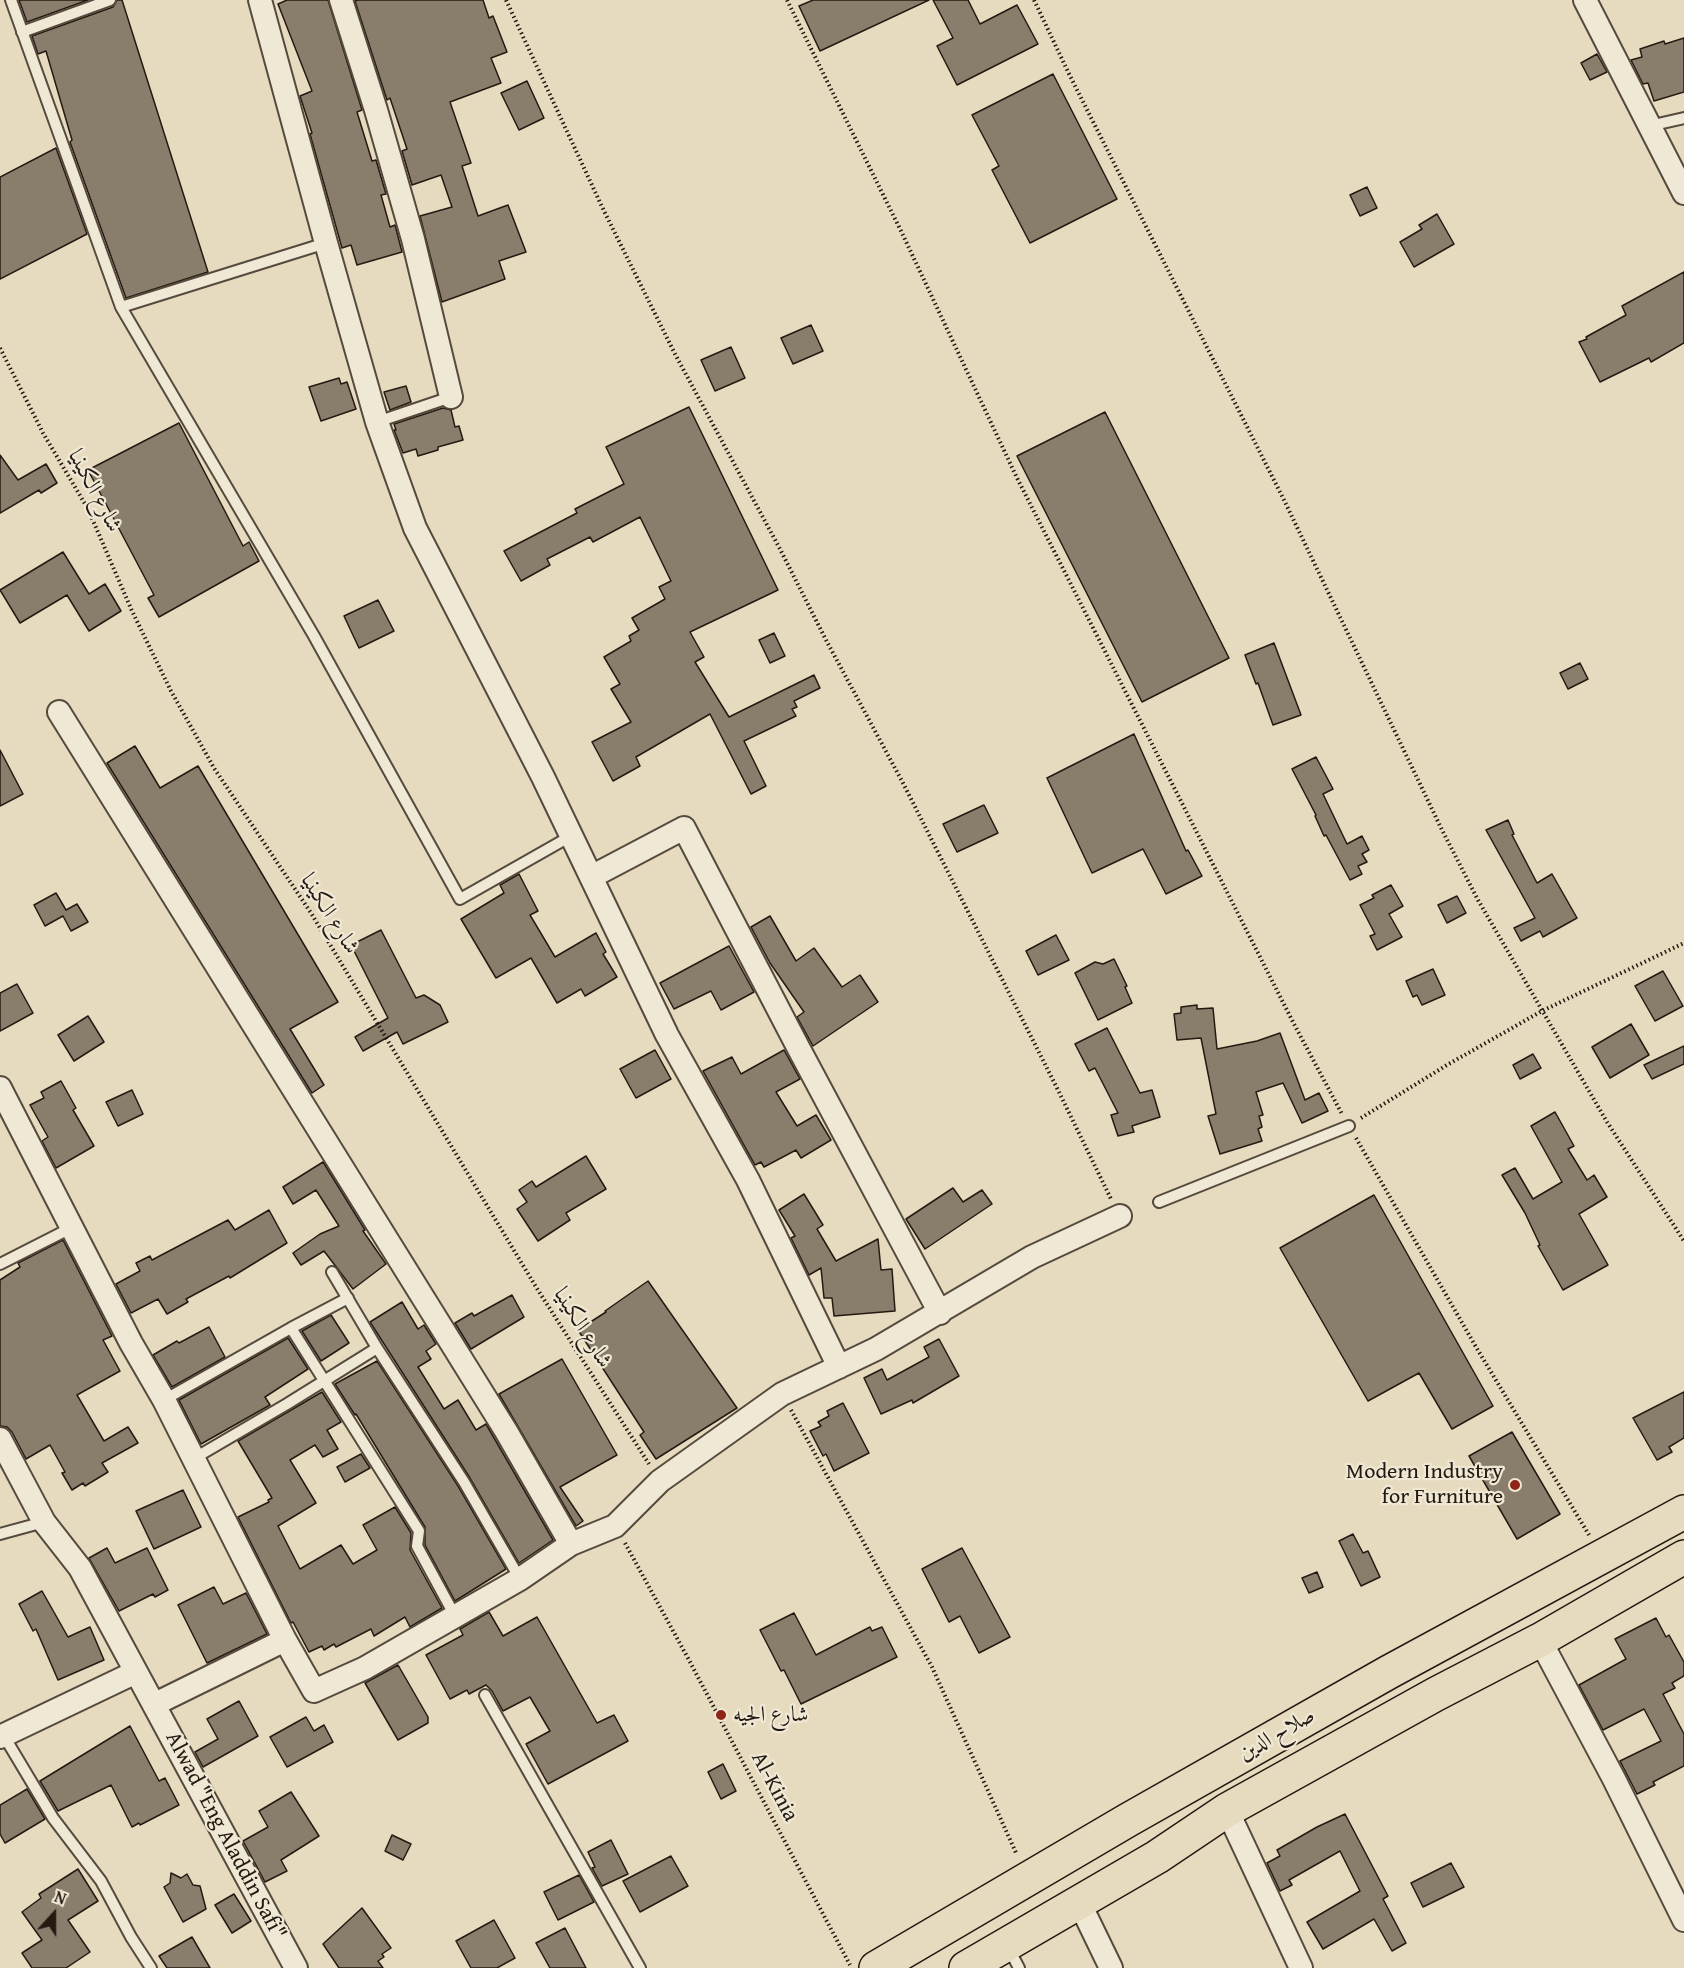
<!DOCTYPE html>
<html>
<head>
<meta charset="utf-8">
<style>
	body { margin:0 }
	#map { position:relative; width:1684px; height:1968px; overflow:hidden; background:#e7dbbf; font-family:"Gentium Book Plus",serif }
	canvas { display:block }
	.north { position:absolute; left:24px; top:1884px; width:60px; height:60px; -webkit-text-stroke:4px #efe8d5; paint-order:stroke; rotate:21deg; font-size:16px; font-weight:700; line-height:24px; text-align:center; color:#241a12 }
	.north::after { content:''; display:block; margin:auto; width:21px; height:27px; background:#241a12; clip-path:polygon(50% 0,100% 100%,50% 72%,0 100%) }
</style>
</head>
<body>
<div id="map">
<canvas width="1684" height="1968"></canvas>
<div class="north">N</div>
</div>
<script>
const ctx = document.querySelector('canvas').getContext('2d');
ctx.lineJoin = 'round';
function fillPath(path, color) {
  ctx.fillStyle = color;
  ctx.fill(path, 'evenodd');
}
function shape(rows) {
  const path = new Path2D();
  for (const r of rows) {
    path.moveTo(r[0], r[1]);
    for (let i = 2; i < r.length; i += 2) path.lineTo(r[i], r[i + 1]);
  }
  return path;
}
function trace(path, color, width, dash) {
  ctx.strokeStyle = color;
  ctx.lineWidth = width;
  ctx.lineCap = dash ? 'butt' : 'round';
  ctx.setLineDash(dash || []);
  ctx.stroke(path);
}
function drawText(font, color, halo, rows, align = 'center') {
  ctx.font = font + ' "Gentium Book Plus",Amiri,serif';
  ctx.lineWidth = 4.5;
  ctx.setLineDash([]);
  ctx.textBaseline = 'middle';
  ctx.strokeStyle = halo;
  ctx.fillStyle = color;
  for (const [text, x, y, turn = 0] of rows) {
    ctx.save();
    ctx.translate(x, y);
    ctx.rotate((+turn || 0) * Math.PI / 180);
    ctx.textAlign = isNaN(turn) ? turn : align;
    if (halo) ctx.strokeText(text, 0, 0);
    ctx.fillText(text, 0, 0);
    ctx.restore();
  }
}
const building = shape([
	[19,0,88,0,27,22,19,0],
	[117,0,122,0,208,272,126,298,70,142,72,140,46,51,38,54,32,36,113,7,117,0],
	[287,0,328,0,362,110,357,112,372,161,376,160,386,194,381,195,390,227,395,225,402,252,357,265,351,245,342,248,310,134,312,133,300,96,312,91,278,4,287,0],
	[358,0,483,0,489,18,493,16,507,52,491,58,501,83,450,102,471,163,462,166,478,216,508,205,526,252,499,261,505,279,442,302,420,216,452,207,441,175,412,185,402,151,407,149,390,98,387,100,355,1,358,0],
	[813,0,929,0,820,51,799,6,813,0],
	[933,0,968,0,980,24,1017,5,1038,44,957,85,937,46,953,38,933,0],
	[1684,38,1684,92,1654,101,1648,83,1643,84,1631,60,1642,57,1640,49,1664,41,1665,44,1684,38],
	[1597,54,1607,72,1590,80,1581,63,1597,54],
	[1053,74,1117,199,1030,243,992,170,999,166,972,115,1053,74],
	[527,81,544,118,519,130,501,93,527,81],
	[56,148,87,234,0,279,0,177,56,148],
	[1367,187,1377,208,1360,216,1350,195,1367,187],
	[1437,214,1454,244,1414,267,1400,242,1422,229,1419,225,1437,214],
	[1684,272,1684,343,1651,362,1649,358,1600,382,1579,342,1587,339,1586,337,1626,315,1622,306,1684,272],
	[811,325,823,351,793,364,781,338,811,325],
	[731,347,745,378,715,391,701,360,731,347],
	[339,378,341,384,347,382,356,409,321,421,309,387,339,378],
	[406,386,411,402,390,410,384,392,406,386],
	[689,407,778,590,690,632,704,657,695,662,729,717,814,675,820,688,794,701,797,707,792,709,796,716,744,741,766,786,751,794,710,714,636,757,640,766,613,781,592,742,631,722,611,689,620,684,604,657,631,641,629,636,639,630,632,618,665,599,659,587,671,581,640,517,593,542,590,537,547,559,550,565,521,581,504,551,577,513,575,509,624,484,606,447,689,407],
	[443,408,451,410,455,427,459,426,463,440,438,447,438,450,418,456,416,449,403,453,394,430,396,430,394,424,443,408],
	[1105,412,1229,658,1142,702,1017,456,1105,412],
	[179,423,243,546,249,542,259,561,159,617,148,598,154,595,88,470,179,423],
	[0,455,18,480,46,464,57,483,41,493,39,490,0,513,0,455],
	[63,552,89,594,105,584,121,611,89,631,67,595,20,623,0,590,63,552],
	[378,600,394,631,359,648,344,616,378,600],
	[774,633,785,656,770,663,759,640,774,633],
	[1274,643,1301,715,1273,725,1258,683,1256,684,1245,655,1274,643],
	[1580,663,1588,679,1568,689,1560,673,1580,663],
	[1134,734,1186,851,1188,850,1202,876,1166,894,1143,849,1092,873,1047,778,1134,734],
	[135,746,160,788,198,766,338,1002,290,1029,324,1085,312,1093,107,763,135,746],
	[0,750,23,794,0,806,0,750],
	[1316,757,1333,789,1323,794,1347,844,1362,836,1369,850,1362,854,1367,862,1358,866,1362,874,1350,880,1326,835,1324,836,1315,816,1316,815,1292,769,1316,757],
	[984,805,998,833,957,852,943,824,984,805],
	[1508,820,1514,834,1512,835,1537,883,1552,874,1577,918,1543,937,1540,931,1521,941,1514,928,1535,918,1486,830,1508,820],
	[519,874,538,911,530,915,555,957,596,933,606,952,603,954,617,977,585,996,581,989,557,1003,531,958,496,978,461,919,504,893,500,885,519,874],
	[1391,885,1403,906,1389,914,1402,937,1377,950,1370,936,1375,934,1360,905,1374,898,1372,895,1391,885],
	[56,893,66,910,77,904,88,922,71,931,63,916,45,926,34,905,56,893],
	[1457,896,1466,913,1447,923,1438,905,1457,896],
	[770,916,796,961,814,948,842,987,860,975,878,1002,813,1046,797,1017,804,1012,770,963,751,927,770,916],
	[381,930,416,998,424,995,440,1005,448,1022,403,1044,397,1032,363,1051,355,1037,388,1018,351,945,381,930],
	[1056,935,1069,960,1038,975,1026,951,1056,935],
	[729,946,754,992,721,1010,711,991,674,1009,660,983,729,946],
	[1114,959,1127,986,1125,987,1132,1003,1098,1020,1075,973,1095,962,1103,964,1114,959],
	[1433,969,1445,995,1422,1005,1417,995,1413,997,1406,981,1433,969],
	[1663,971,1683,1006,1655,1021,1635,986,1663,971],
	[17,984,33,1013,0,1031,0,993,17,984],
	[1197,1005,1197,1009,1213,1008,1217,1049,1257,1041,1280,1033,1305,1100,1319,1093,1328,1111,1302,1123,1283,1083,1256,1092,1263,1115,1259,1116,1262,1127,1258,1129,1262,1141,1220,1154,1208,1116,1216,1114,1201,1038,1177,1040,1174,1014,1181,1013,1181,1007,1197,1005],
	[88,1016,104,1042,74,1061,58,1035,88,1016],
	[1631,1024,1649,1055,1610,1078,1592,1047,1631,1024],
	[1107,1028,1140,1093,1152,1090,1160,1117,1132,1126,1134,1132,1118,1136,1111,1115,1118,1113,1095,1068,1089,1071,1075,1044,1107,1028],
	[1684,1046,1684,1064,1652,1079,1644,1065,1684,1046],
	[655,1050,671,1079,636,1098,620,1069,655,1050],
	[784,1050,800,1079,776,1092,797,1126,816,1115,831,1140,801,1158,796,1150,764,1167,761,1162,755,1165,703,1071,732,1057,741,1074,784,1050],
	[1533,1054,1541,1068,1520,1079,1513,1065,1533,1054],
	[61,1081,76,1108,73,1110,94,1146,56,1168,42,1141,48,1137,30,1105,44,1098,41,1092,61,1081],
	[132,1090,143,1114,118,1126,106,1102,132,1090],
	[1555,1112,1574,1146,1568,1149,1587,1180,1594,1175,1607,1197,1579,1214,1608,1265,1563,1290,1538,1246,1540,1245,1525,1213,1502,1175,1515,1168,1533,1199,1562,1182,1531,1126,1555,1112],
	[586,1156,606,1189,566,1213,570,1220,538,1241,517,1209,527,1202,519,1190,532,1181,536,1187,586,1156],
	[323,1162,365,1230,363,1231,386,1264,353,1289,324,1251,301,1265,293,1253,320,1234,339,1226,316,1190,293,1204,283,1187,323,1162],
	[953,1188,963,1202,982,1190,992,1204,925,1249,906,1219,953,1188],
	[804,1194,823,1225,817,1229,836,1261,878,1239,881,1270,892,1269,895,1311,834,1316,832,1298,824,1298,821,1268,809,1275,791,1238,795,1236,779,1210,804,1194],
	[1374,1195,1493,1406,1452,1429,1419,1373,1368,1401,1280,1248,1374,1195],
	[269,1210,287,1243,230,1278,229,1276,186,1299,188,1302,167,1314,158,1299,131,1313,116,1284,140,1271,136,1263,150,1256,152,1260,228,1220,235,1230,269,1210],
	[63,1240,112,1336,103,1340,120,1371,77,1395,104,1441,128,1427,138,1443,102,1463,108,1472,85,1486,83,1483,72,1490,62,1473,65,1472,50,1445,26,1459,12,1432,7,1427,0,1426,0,1280,20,1267,18,1263,63,1240],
	[648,1281,737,1408,656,1459,640,1435,644,1432,578,1330,606,1312,605,1311,648,1281],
	[512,1295,524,1317,471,1349,455,1323,472,1313,474,1316,512,1295],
	[402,1302,418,1329,424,1325,436,1344,426,1351,431,1359,418,1367,444,1409,458,1400,476,1430,486,1424,553,1540,519,1563,470,1478,370,1322,402,1302],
	[331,1315,349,1343,321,1361,302,1331,331,1315],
	[209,1327,225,1357,172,1387,153,1355,177,1341,179,1343,209,1327],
	[288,1338,308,1369,265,1397,270,1405,201,1444,179,1400,288,1338],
	[939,1339,959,1376,913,1403,912,1400,881,1414,864,1378,882,1369,887,1380,929,1357,924,1347,939,1339],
	[562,1359,617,1455,560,1487,583,1521,576,1526,499,1394,562,1359],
	[377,1361,458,1486,506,1569,455,1601,425,1545,425,1527,356,1414,355,1415,335,1384,377,1361],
	[322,1392,341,1422,327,1430,338,1449,323,1457,315,1445,290,1460,316,1503,278,1526,300,1569,341,1545,353,1564,377,1550,363,1525,395,1507,411,1533,410,1550,442,1608,410,1627,405,1617,374,1636,371,1629,336,1647,334,1644,324,1650,322,1646,309,1652,293,1622,291,1623,238,1517,269,1502,268,1500,272,1498,238,1441,322,1392],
	[1684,1392,1684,1438,1669,1447,1672,1452,1657,1460,1633,1418,1684,1392],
	[843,1403,869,1453,834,1471,826,1454,823,1456,810,1431,821,1426,818,1422,829,1416,827,1411,843,1403],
	[1512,1432,1560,1514,1517,1539,1469,1456,1512,1432],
	[361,1454,370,1468,345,1482,337,1467,361,1454],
	[183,1490,201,1527,154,1549,136,1511,183,1490],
	[1353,1534,1363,1553,1368,1551,1380,1577,1361,1586,1339,1541,1353,1534],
	[107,1548,115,1563,147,1548,168,1590,155,1597,153,1594,119,1611,89,1558,107,1548],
	[962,1548,1010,1637,979,1653,960,1616,949,1622,922,1569,962,1548],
	[1317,1572,1323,1587,1309,1593,1302,1578,1317,1572],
	[214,1587,223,1604,246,1593,267,1634,207,1663,178,1605,214,1587],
	[42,1591,68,1637,90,1627,104,1660,58,1680,36,1629,33,1631,19,1604,42,1591],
	[489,1612,503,1636,537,1617,597,1723,614,1715,628,1741,548,1784,526,1744,550,1731,530,1697,503,1711,492,1691,486,1685,469,1694,467,1690,450,1699,426,1655,463,1635,460,1629,489,1612],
	[794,1613,816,1655,870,1627,872,1631,882,1627,897,1657,801,1704,784,1670,781,1671,760,1630,794,1613],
	[1656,1618,1666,1637,1669,1635,1684,1662,1684,1676,1672,1683,1675,1688,1663,1694,1684,1734,1684,1766,1653,1782,1655,1785,1637,1794,1620,1761,1661,1741,1644,1709,1603,1730,1579,1685,1626,1659,1615,1639,1656,1618],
	[398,1665,428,1717,428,1723,398,1740,365,1683,398,1665],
	[239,1701,258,1736,203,1767,195,1752,218,1739,207,1719,239,1701],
	[306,1717,314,1731,324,1725,333,1742,287,1767,270,1737,306,1717],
	[130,1726,159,1781,165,1778,179,1805,140,1825,139,1823,132,1827,111,1785,58,1811,40,1781,130,1726],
	[723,1764,736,1791,721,1799,708,1772,723,1764],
	[27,1789,45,1819,5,1843,0,1834,0,1805,27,1789],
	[291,1792,319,1836,281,1860,287,1871,265,1882,243,1841,268,1827,259,1811,291,1792],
	[1345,1814,1388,1896,1383,1899,1406,1943,1392,1951,1374,1919,1323,1949,1307,1922,1360,1891,1340,1851,1289,1880,1292,1885,1280,1891,1267,1863,1280,1856,1277,1850,1317,1827,1345,1814],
	[392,1835,411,1844,403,1860,385,1851,392,1835],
	[611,1840,628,1874,602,1886,592,1868,595,1867,588,1852,611,1840],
	[671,1856,688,1886,640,1912,623,1881,671,1856],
	[1451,1863,1464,1887,1423,1907,1411,1883,1451,1863],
	[78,1869,98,1901,68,1920,90,1952,66,1968,32,1968,22,1953,42,1940,22,1912,41,1898,39,1894,78,1869],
	[171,1873,181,1878,187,1874,193,1885,200,1886,206,1909,183,1922,164,1887,170,1883,171,1873],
	[579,1875,594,1902,558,1920,544,1892,579,1875],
	[234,1894,251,1921,232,1933,215,1905,234,1894],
	[362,1908,391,1948,382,1954,384,1957,378,1961,383,1968,339,1968,323,1944,362,1908],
	[494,1920,515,1958,497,1968,471,1968,456,1941,494,1920],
	[565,1928,586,1968,550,1968,536,1943,565,1928],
	[192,1937,210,1968,167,1968,159,1956,192,1937]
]);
const path = shape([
	[506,0,604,211,675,354,780,549,826,640,903,783,1056,1086,1111,1199],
	[787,0,902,233,1017,478,1294,1024,1342,1114],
	[1034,0,1070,76,1284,500,1442,830,1478,900,1607,1122,1684,1241],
	[0,348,43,433,88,509,132,611,171,691,214,768,311,913,536,1287,649,1464],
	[1361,1118,1447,1065,1542,1011,1684,943],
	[1356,1138,1476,1347,1589,1535],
	[791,1410,932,1667,1017,1855],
	[625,1543,690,1662,850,1965]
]);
const lane = shape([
	[11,0,121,307,314,636,460,899,571,836],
	[22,32,110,0],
	[1649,126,1684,118],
	[121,307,326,243],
	[377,422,451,397],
	[1159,1202,1349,1126],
	[0,1264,71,1228],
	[332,1272,377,1348,464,1482,520,1579],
	[291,1328,419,1531,417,1546,455,1616],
	[164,1400,291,1328,348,1298],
	[193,1459,287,1404,377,1348],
	[0,1534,44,1522],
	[485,1695,640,1968],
	[4,1736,53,1818,101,1881,131,1937,151,1968],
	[1008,1947,1019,1968]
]);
const street = shape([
	[260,0,326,243,377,422,415,528,543,777,667,1035,748,1180,839,1367],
	[341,0,376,110,413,239,451,397],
	[1585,0,1684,193],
	[59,712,506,1431,571,1544],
	[591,877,684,828,799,1049,940,1313],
	[0,1088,131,1343,164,1400,285,1640],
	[0,1439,44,1522,80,1568,296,1968],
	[1540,1640,1614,1779,1684,1920],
	[155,1704,285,1640,314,1691,365,1668,520,1579,571,1544,615,1526,660,1481,782,1394,876,1349,1032,1257,1120,1216],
	[0,1737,136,1672],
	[1227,1810,1301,1968],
	[1079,1902,1111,1968]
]);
const highway = shape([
	[876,1968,1128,1820,1389,1672,1684,1512],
	[966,1968,1157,1857,1227,1810,1436,1694,1540,1640,1684,1557]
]);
const markers = [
	[1515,1485,6,"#8f2418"],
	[721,1715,6,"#8f2418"]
];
const streetNames = [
	["شارع الكينيا",94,491,62],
	["شارع الكينيا",329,914,58],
	["شارع الكينيا",582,1328,58],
	["صلاح الدين",1277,1735,-30],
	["Al-Kinia",774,1787,62],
	["Alwad \"Eng Aladdin Safi\"",225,1836,62]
];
const poiNames = [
	["Modern Industry",1503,1472],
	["for Furniture",1503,1497],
	["شارع الجيه",733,1715,"left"]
];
fillPath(building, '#897e6c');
trace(building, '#241a12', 1.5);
trace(lane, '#554a3d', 14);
trace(street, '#554a3d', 26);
trace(highway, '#241a12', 36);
trace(path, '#241a12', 4, [1.5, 3]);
trace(lane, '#efe8d5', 10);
trace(street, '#efe8d5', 22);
trace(highway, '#e7dbbf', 33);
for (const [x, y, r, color] of markers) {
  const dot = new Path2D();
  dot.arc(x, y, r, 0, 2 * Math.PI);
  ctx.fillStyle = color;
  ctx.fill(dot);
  trace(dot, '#efe8d5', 2);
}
drawText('22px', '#241a12', '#efe8d5', streetNames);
drawText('22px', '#241a12', '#efe8d5', poiNames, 'right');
</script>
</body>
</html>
